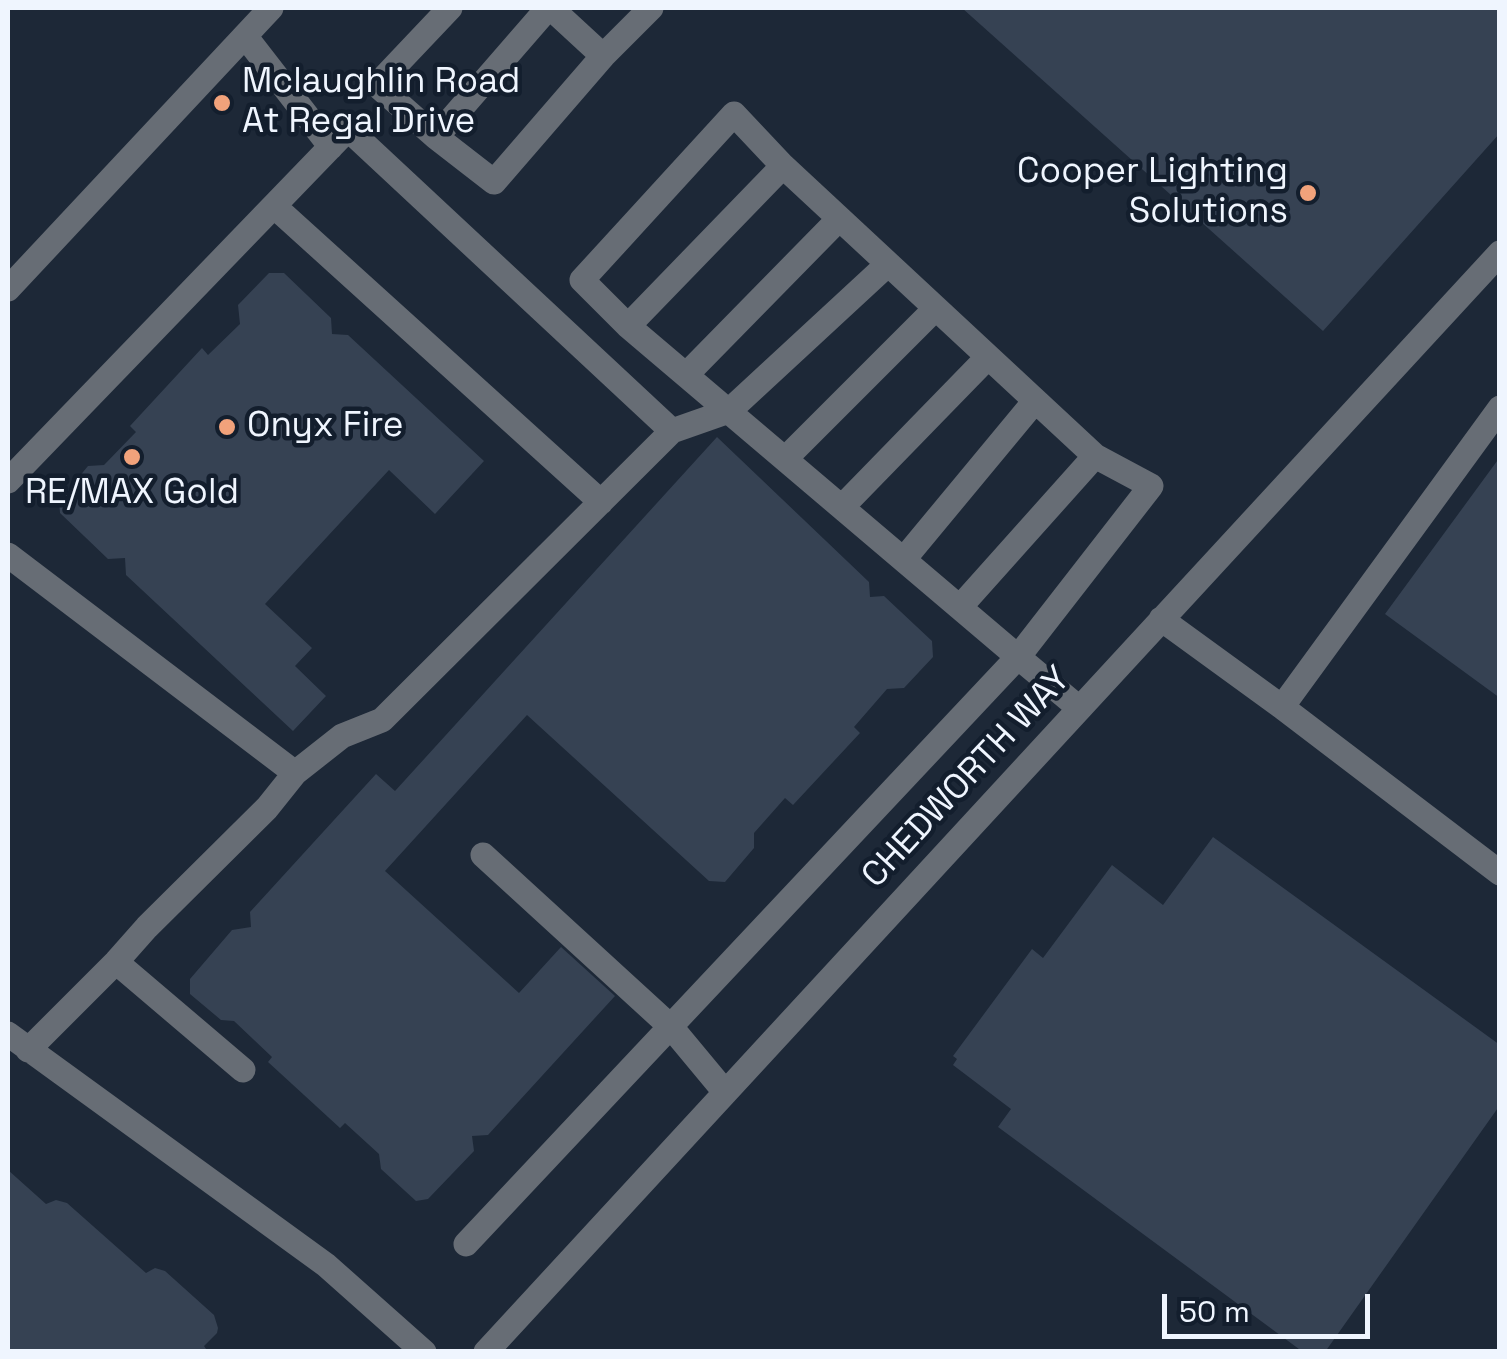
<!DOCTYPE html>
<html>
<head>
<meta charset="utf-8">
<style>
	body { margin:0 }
	#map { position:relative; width:1507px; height:1359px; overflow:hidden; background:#1d2837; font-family:"Space Grotesk",sans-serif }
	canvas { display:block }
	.frame { position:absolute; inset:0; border:10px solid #eff5fe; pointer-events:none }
	.scale { position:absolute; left:1162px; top:1294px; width:208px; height:45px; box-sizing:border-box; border:5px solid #eff5fe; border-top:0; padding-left:12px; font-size:30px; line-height:35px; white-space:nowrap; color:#eff5fe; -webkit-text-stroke:8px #131e2d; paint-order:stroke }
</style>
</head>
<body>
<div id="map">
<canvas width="1507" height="1359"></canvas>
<div class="frame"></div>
<div class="scale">50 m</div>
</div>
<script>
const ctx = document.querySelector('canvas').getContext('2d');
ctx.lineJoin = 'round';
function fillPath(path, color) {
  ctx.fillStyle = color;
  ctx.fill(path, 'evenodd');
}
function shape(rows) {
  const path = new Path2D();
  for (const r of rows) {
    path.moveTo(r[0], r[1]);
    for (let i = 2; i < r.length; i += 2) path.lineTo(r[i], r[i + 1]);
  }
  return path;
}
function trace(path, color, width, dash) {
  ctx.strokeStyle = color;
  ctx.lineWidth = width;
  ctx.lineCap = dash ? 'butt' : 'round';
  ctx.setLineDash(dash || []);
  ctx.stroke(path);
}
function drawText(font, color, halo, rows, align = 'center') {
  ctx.font = font + ' "Space Grotesk",sans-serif';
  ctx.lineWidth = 9;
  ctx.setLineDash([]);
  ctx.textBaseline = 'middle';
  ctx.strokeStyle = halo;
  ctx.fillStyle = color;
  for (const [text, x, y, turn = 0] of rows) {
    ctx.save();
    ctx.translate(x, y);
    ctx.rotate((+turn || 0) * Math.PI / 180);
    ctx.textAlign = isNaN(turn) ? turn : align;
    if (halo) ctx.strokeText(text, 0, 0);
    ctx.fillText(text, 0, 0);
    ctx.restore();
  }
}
const building = shape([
	[962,8,1500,8,1500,133,1323,331],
	[269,273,284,273,331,318,332,334,348,335,484,461,435,514,389,470,265,604,312,648,295,666,326,696,293,731,126,575,125,558,108,559,60,513,59,501,88,466,104,465,136,432,130,426,202,348,208,355,240,324,238,305],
	[717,437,869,582,870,597,884,596,932,641,933,657,904,688,887,689,854,727,860,733,793,805,785,798,754,833,754,848,725,882,709,881,527,715,385,871,519,993,561,947,615,996,488,1135,472,1136,474,1151,428,1199,416,1201,381,1169,379,1154,345,1123,340,1128,268,1062,272,1057,234,1021,221,1020,190,994,190,979,232,930,251,927,250,912,376,774,395,791],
	[1500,457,1500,698,1385,614],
	[1213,837,1500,1045,1500,1105,1325,1352,1303,1352,998,1127,1011,1109,953,1065,957,1059,953,1056,1032,949,1043,958,1112,865,1163,905],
	[8,1170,46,1204,56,1200,67,1203,146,1273,155,1268,165,1271,214,1315,218,1328,217,1333,204,1346,208,1352,8,1352]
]);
const minor = shape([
	[450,8,377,85,436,137,494,182,603,56,651,8],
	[551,8,603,56],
	[245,36,331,147],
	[436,137,548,8],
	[274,206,601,502],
	[8,289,271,8],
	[628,326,783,166],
	[686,375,839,219],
	[785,459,936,308],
	[8,481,348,129,672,431],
	[842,507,988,357],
	[8,555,295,773],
	[904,559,1035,401],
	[960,607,1095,456],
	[1161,619,1282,707,1500,873],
	[1282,707,1500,408],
	[483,855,671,1027,725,1092],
	[116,962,243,1070],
	[8,1034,326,1265,424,1352],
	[28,1050,116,962,147,927,267,808,295,773,342,736,382,720,672,431,729,411,888,264],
	[466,1244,1018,657,1151,486,1095,456,783,166,734,114,582,280,628,326,1018,657,1079,708],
	[486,1352,1500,253]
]);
const markers = [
	[222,103,10,"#f1a27b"],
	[1308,193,10,"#f1a27b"],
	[227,427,10,"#f1a27b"],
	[132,457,10,"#f1a27b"]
];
const poiNames = [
	["Mclaughlin Road",242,83],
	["At Regal Drive",242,123],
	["Cooper Lighting",1288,173,"right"],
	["Solutions",1288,213,"right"],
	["Onyx Fire",247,427],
	["RE/MAX Gold",132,494,"center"]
];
const streetNames = [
	["CHEDWORTH WAY",967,778,-47]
];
fillPath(building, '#364253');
trace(minor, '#676d75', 25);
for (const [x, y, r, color] of markers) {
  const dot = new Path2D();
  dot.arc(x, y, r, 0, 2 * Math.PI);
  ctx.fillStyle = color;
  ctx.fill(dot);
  trace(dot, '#131e2d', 4);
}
drawText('35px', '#eff5fe', '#131e2d', poiNames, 'left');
drawText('35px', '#eff5fe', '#131e2d', streetNames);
</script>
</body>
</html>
